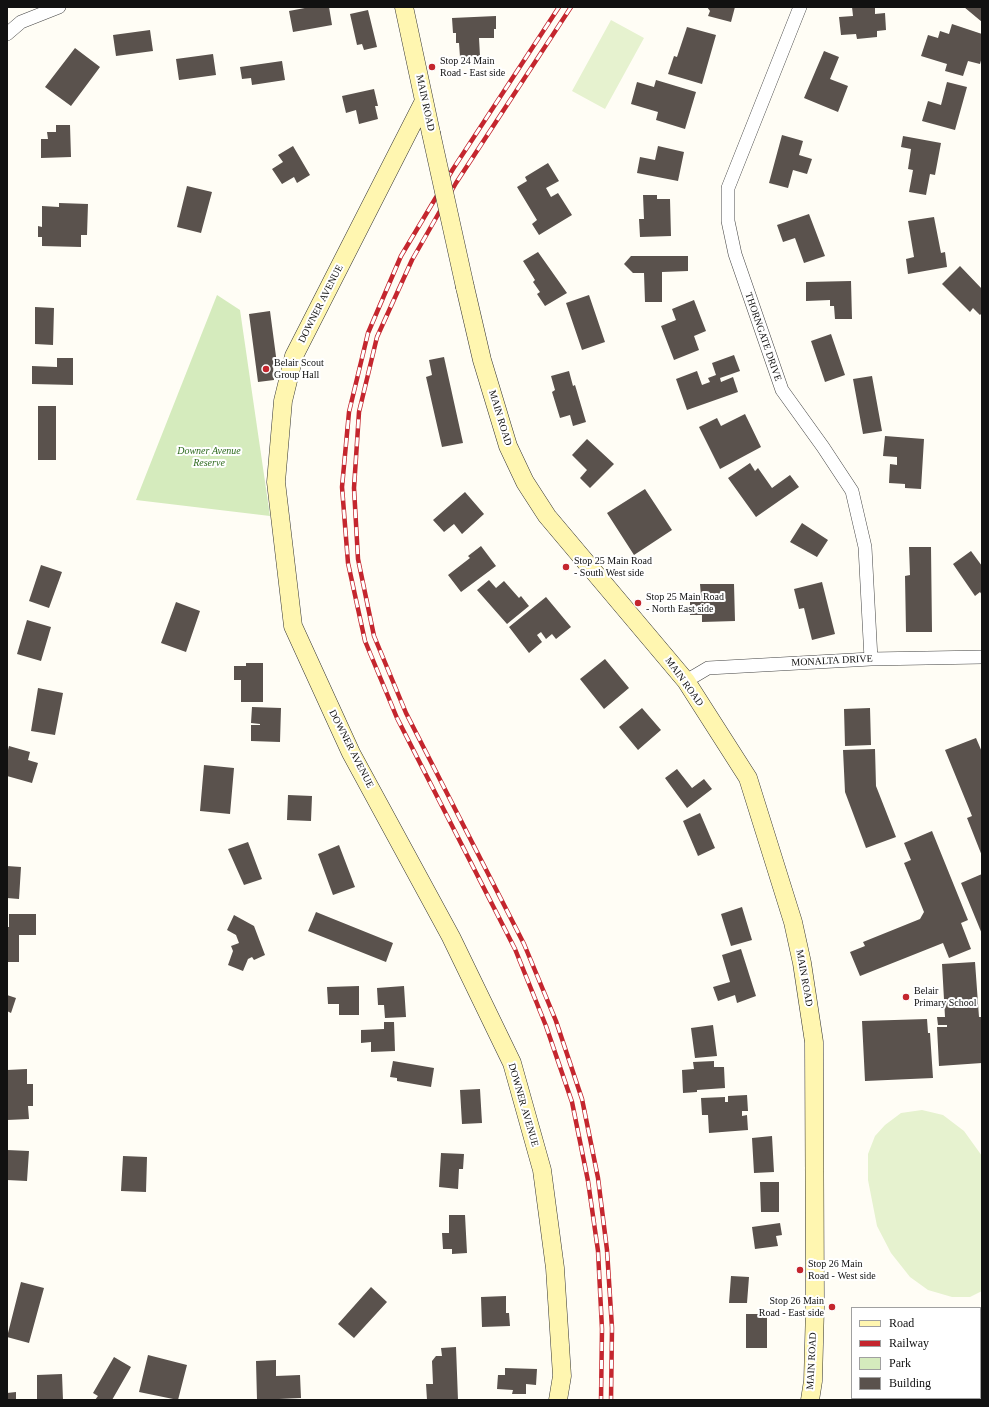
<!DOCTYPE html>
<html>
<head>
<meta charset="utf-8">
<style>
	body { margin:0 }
	#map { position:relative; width:989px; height:1407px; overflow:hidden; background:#fffdf5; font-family:Georgia,serif }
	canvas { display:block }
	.frame { position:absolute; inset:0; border:8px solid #111; pointer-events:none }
	.legend { position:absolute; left:851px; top:1307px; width:130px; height:92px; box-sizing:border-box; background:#fff; border:1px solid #a0a0a0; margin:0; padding:5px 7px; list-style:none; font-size:12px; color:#111 }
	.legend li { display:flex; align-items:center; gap:8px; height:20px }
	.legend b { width:20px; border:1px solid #a0a0a0 }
</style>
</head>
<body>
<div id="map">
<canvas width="989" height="1407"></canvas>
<div class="frame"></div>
<ul class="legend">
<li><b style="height:5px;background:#fff6b0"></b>Road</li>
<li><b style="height:5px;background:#c4262e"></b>Railway</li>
<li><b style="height:11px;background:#d5ebbd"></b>Park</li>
<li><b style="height:11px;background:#5a524d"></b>Building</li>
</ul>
</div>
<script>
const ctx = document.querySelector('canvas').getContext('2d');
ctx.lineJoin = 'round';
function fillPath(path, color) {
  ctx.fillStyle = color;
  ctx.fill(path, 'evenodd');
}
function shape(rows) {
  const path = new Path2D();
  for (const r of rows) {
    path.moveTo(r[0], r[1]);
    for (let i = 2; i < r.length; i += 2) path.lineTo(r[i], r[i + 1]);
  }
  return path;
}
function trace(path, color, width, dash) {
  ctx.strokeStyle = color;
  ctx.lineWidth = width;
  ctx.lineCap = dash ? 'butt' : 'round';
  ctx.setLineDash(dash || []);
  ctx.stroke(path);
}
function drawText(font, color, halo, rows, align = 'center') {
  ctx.font = font + ' Georgia,serif';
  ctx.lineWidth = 4;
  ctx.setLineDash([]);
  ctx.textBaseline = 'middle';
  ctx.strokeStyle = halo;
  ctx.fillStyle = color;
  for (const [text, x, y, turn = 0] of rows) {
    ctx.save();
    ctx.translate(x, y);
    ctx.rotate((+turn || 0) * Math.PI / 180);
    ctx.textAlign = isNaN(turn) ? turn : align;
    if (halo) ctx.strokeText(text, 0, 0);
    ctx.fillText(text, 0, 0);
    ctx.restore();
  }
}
const green = shape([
	[217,295,240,310,270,516,136,500]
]);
const pitch = shape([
	[611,20,644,38,605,109,572,91],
	[922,1110,943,1115,964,1131,982,1156,982,1291,970,1297,952,1297,928,1290,910,1277,891,1253,877,1226,868,1180,868,1154,875,1136,885,1125,901,1113]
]);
const building = shape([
	[310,7,329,7,332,25,293,32,289,11],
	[707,7,735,7,731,22,708,16,710,11],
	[852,7,875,7,875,14,885,13,886,30,877,31,877,37,857,39,856,34,841,35,839,17,853,16],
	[964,7,982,7,982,22],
	[368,10,377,47,364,50,362,44,357,45,350,14],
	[496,16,496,29,494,29,494,38,479,38,480,56,460,57,459,43,456,43,456,33,453,33,452,18],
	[952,24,982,34,982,57,980,64,968,61,963,76,945,71,947,64,921,56,928,35,938,38,940,31,949,34],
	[687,27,716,35,702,84,668,74,674,56,677,57],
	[150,30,153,51,116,56,113,35],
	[75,48,100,67,71,106,45,87],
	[824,51,839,57,830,79,848,86,838,112,804,98],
	[213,54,216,75,179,80,176,59],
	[282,61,285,80,252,85,251,78,242,79,240,67],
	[656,80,696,92,685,129,656,120,658,112,631,104,637,82,654,87],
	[947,82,967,87,955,130,922,121,928,101,941,105],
	[374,89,378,106,375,106,378,119,359,124,356,110,346,113,342,96],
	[56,125,70,125,71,157,41,158,41,139,48,139,47,132,56,132],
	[782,135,803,141,799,155,812,159,807,174,793,170,788,188,769,183],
	[903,136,941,143,935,175,930,174,926,195,909,192,913,170,908,169,911,149,901,147],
	[293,146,310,175,297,183,294,177,282,184,272,169,283,162,278,155],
	[658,146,684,152,678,181,637,173,640,157,655,160],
	[548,163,559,181,546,188,551,197,558,193,572,215,539,235,532,224,537,220,517,187,527,181,525,177],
	[187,186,212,192,201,233,177,227],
	[643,195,657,195,657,199,670,199,671,236,640,237,639,219,644,219],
	[59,203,88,204,87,235,81,235,81,247,42,246,42,237,38,237,38,226,42,227,42,206,59,207],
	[809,214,825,256,804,263,795,238,783,242,777,225],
	[934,217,941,253,945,252,947,267,908,274,906,259,914,257,908,221],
	[538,252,567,293,545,306,537,294,540,292,533,282,535,280,523,261],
	[631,256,688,256,688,271,662,272,662,302,645,302,644,273,633,273,624,264],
	[960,266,982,289,982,313,980,315,973,308,970,312,942,284],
	[851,281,852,319,835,319,834,306,830,306,830,300,806,301,806,282],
	[589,295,605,342,582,350,566,303],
	[694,300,706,331,694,336,699,350,674,360,661,326,676,320,672,309],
	[35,307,54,308,53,345,35,344],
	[270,311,277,364,273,365,274,380,258,382,249,314],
	[831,334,845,375,825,382,811,341],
	[734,355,740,371,720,378,721,382,733,377,738,392,687,410,676,379,697,371,702,385,710,382,708,378,716,375,712,363],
	[444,357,463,443,442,447,426,377,432,375,429,360],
	[57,358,73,358,73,385,32,384,32,366,57,367],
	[569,371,573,386,575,385,586,422,573,426,570,415,560,418,552,392,555,390,551,376],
	[872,376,882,431,863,434,853,379],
	[38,406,56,406,56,460,38,460],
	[745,414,761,447,720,469,699,427,717,418,721,426],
	[885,436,924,439,921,489,905,488,905,484,889,483,890,464,897,465,897,457,883,456],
	[587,439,614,464,590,488,580,478,587,470,572,455],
	[750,463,755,471,758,468,772,488,790,475,799,487,756,517,728,478],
	[645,489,672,530,634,555,607,513],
	[465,492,484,514,462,534,454,524,444,532,433,520],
	[802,523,828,540,817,557,790,542],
	[481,546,496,566,461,592,448,575,470,558,468,556],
	[909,547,931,547,932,632,906,632,905,576,910,575],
	[971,551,982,566,982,595,980,592,975,596,953,564],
	[41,565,62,572,49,608,29,601],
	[489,580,496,588,504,581,519,598,521,596,529,606,507,624,477,590],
	[822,582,835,634,812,640,804,608,799,609,794,589],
	[700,584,734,584,735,621,702,622,702,615,690,615,690,596,701,596],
	[546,597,571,627,556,639,552,634,546,639,541,632,537,635,542,642,529,653,509,627],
	[176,602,200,611,186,652,161,643],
	[27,620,51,627,41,661,17,654],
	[605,659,629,688,604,709,580,679],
	[246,663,263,663,263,702,241,702,241,680,234,680,234,666,246,666],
	[38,688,63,693,55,735,31,731],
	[252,707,281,708,280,742,251,741,251,725,260,725,260,724,251,723],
	[642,708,661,730,638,750,619,727],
	[870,708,871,745,845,746,844,709],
	[976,738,982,752,982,856,967,818,972,816,945,750],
	[9,746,30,752,28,760,38,763,32,783,7,776,7,754],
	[875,749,876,786,896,837,866,848,845,792,843,750],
	[204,765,234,768,230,814,200,811],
	[677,769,692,788,704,779,712,789,687,808,665,778],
	[288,795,312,796,311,821,287,820],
	[700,813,715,848,698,856,683,821],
	[932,831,968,920,961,923,971,949,949,958,943,943,860,976,850,952,865,946,863,942,920,919,924,912,904,863,911,860,904,843],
	[248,842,262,879,244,885,228,849],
	[339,845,355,887,333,895,318,854],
	[7,866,21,867,19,899,7,898],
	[982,874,982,934,961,883],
	[742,907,752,940,731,946,721,914],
	[316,912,393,943,386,962,308,931],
	[9,914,36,914,36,935,19,935,19,962,7,962,7,927,9,927],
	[234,915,254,926,265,955,254,960,252,957,248,959,243,971,228,965,233,951,231,946,239,943,236,935,227,930],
	[741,949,756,996,737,1003,735,995,718,1001,713,987,730,982,722,955],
	[975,962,979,1017,982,1017,982,1063,939,1066,937,1027,947,1027,947,1025,938,1025,937,1017,945,1017,942,964],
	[359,986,359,1015,339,1015,339,1004,328,1004,327,987],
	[404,986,406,1017,385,1018,384,1005,378,1005,377,988],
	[7,995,16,998,11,1013,7,1011],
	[927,1019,928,1033,930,1033,933,1078,865,1081,862,1021],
	[384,1022,394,1022,395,1051,371,1052,371,1042,361,1043,361,1030,384,1029],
	[713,1025,717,1056,695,1058,691,1028],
	[393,1061,434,1068,431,1087,397,1081,397,1078,390,1077],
	[714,1061,714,1067,724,1067,725,1088,697,1090,697,1092,683,1093,682,1070,694,1069,693,1062],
	[27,1069,27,1084,33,1084,33,1106,28,1106,29,1119,7,1120,7,1070],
	[480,1089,482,1123,462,1124,460,1090],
	[747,1095,748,1111,742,1111,742,1116,747,1115,748,1130,709,1133,708,1115,702,1115,701,1098,725,1097,725,1102,728,1102,728,1096],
	[772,1136,774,1172,754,1173,752,1138],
	[7,1150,29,1151,27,1181,7,1180],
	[441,1153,464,1154,463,1169,459,1169,458,1189,439,1187],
	[123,1156,147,1157,146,1192,121,1191],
	[760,1182,779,1182,779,1212,761,1212],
	[449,1215,465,1215,467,1253,452,1254,452,1249,443,1249,442,1233,449,1233],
	[780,1223,782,1235,776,1236,778,1246,755,1249,752,1227],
	[731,1276,749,1277,747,1303,729,1303],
	[21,1282,44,1288,29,1343,7,1337],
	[371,1287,387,1302,354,1338,338,1324],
	[506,1296,506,1313,509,1313,510,1326,482,1327,481,1297],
	[746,1314,767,1314,767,1348,746,1348],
	[456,1347,458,1400,427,1400,426,1384,433,1384,432,1361,436,1356,442,1356,441,1348],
	[148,1355,187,1365,178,1400,139,1392],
	[114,1357,131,1367,112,1400,95,1400,98,1396,93,1393],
	[276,1360,276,1376,300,1375,301,1398,257,1400,256,1361],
	[505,1368,537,1369,536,1385,526,1384,526,1394,512,1394,513,1390,497,1389,498,1375,505,1375],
	[62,1374,63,1400,37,1400,37,1375],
	[16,1392,16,1400,7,1400,7,1393]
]);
const street = shape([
	[800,7,728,188,728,221,735,254,782,390,823,447,852,491,865,547,871,659],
	[7,34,21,22,59,7],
	[686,681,708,668,871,659,982,657]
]);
const secondary = shape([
	[404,7,431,133],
	[424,101,294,356,283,401,276,482,293,626,351,753,451,937,512,1063,542,1170,555,1268,562,1376,558,1400],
	[465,287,482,360,508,446,525,482,547,516,686,681,748,778,793,922,802,963,814,1042,815,1307,813,1381,810,1400]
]);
const rail = shape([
	[559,7,453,169,401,256,368,333,349,412,342,487,348,563,365,641,397,718,515,949,546,1026,572,1102,588,1181,598,1251,602,1329,601,1400],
	[571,7,456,183,412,260,377,337,359,412,354,488,358,559,374,636,406,713,524,944,556,1021,582,1099,598,1178,607,1250,612,1328,611,1400]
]);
const secondaryBridge = shape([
	[431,133,465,287]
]);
const markers = [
	[432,67,4,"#c4262e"],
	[266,369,4,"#c4262e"],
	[566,567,4,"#c4262e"],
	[638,603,4,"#c4262e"],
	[906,997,4,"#c4262e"],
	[800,1270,4,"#c4262e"],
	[832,1307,4,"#c4262e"]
];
const poiNames = [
	["Stop 24 Main",440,61],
	["Road - East side",440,73],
	["Belair Scout",274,363],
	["Group Hall",274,375],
	["Stop 25 Main Road",574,561],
	["- South West side",574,573],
	["Stop 25 Main Road",646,597],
	["- North East side",646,609],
	["Belair",914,991],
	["Primary School",914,1003],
	["Stop 26 Main",808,1264],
	["Road - West side",808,1276],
	["Stop 26 Main",824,1301,"right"],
	["Road - East side",824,1313,"right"]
];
const streetNames = [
	["MAIN ROAD",425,103,78],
	["DOWNER AVENUE",321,304,-63],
	["THORNGATE DRIVE",763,337,71],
	["MAIN ROAD",500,418,73],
	["MONALTA DRIVE",832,661,-3],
	["MAIN ROAD",684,682,54],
	["DOWNER AVENUE",351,749,63],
	["MAIN ROAD",804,978,80],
	["DOWNER AVENUE",523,1105,74],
	["MAIN ROAD",812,1361,-87]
];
const parkNames = [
	["Downer Avenue",209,451],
	["Reserve",209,463]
];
fillPath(green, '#d5ebbd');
fillPath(pitch, '#e6f2cf');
fillPath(building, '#5a524d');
trace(street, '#444', 14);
trace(secondary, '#333', 19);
trace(street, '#fff', 13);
trace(secondary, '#fff6b0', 18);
trace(rail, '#c4262e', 4.5);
trace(rail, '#fff', 3, [9]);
trace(secondaryBridge, '#333', 19, []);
trace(secondaryBridge, '#fff6b0', 18);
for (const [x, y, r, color] of markers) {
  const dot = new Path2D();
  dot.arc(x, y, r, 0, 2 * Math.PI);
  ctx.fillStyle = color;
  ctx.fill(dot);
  trace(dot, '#fff', 1.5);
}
drawText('10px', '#111', '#fff', poiNames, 'left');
drawText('10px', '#111', '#fff', streetNames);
drawText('italic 10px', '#2f6b1f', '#fff', parkNames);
</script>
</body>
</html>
